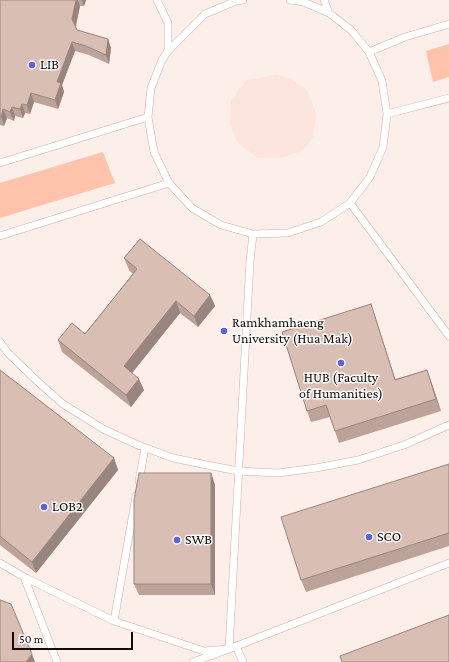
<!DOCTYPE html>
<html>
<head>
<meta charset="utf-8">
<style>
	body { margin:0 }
	#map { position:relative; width:449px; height:662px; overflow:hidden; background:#fbfbfb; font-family:"Crimson Pro",serif }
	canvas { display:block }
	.scale { position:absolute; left:12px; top:632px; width:121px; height:18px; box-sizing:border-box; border:2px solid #130b07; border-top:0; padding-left:5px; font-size:12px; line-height:14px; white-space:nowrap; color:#130b07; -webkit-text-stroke:3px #fbfbfb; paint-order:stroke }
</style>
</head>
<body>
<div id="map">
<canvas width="449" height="662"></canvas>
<div class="scale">50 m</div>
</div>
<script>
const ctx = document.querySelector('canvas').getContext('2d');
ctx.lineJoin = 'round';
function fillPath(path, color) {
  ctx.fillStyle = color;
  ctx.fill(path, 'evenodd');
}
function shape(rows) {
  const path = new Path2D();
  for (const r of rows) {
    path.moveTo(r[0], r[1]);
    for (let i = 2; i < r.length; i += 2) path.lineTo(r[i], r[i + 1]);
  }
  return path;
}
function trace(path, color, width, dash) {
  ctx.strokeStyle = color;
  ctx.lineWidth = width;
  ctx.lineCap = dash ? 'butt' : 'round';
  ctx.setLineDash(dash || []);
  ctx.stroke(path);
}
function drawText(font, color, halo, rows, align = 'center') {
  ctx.font = font + ' "Crimson Pro",serif';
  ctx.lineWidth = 3;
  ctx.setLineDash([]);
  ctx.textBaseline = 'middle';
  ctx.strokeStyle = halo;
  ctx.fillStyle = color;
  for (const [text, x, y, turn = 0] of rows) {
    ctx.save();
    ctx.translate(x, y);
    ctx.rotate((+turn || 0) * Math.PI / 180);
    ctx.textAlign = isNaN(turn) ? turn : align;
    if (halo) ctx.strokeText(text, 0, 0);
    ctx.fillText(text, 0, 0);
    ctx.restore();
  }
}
const built = shape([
	[0,0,449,0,449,662,0,662]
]);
const green = shape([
	[277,74,293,80,307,90,316,114,313,137,302,151,280,158,258,158,237,142,230,123,231,100,246,81]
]);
const water = shape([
	[449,44,449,77,433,82,426,51],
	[103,152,115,183,0,218,0,183]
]);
const lane = shape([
	[157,0,168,23,168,51],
	[243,0,236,1,205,14,168,51,162,60,151,88,148,117,154,152,169,183,192,208,221,225,253,234,288,233,321,222,350,203,370,177,383,147,387,114,382,81,369,52,351,30,329,13,304,2,290,0],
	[324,0,329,13],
	[369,52,405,37,449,24],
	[387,114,449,98],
	[0,163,148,117],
	[350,203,449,336],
	[0,236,169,183],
	[0,342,8,353,37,381,63,404,103,429,138,445,173,458,212,466,238,471,278,473,316,468,358,460,404,445,449,425],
	[139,481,145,448],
	[0,563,24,577,114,621,204,651,229,649,449,563],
	[24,577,57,662],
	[114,621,136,496],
	[236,646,243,662],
	[193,662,229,649,250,261,253,234]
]);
const wall = shape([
	[0,0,86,0,84,6,80,6,76,27,77,30,108,39,111,48,109,64,89,55,75,51,62,85,64,92,58,109,34,102,30,114,25,113,23,118,15,116,14,121,7,118,4,126,0,125],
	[124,258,210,295,215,306,198,327,180,313,132,373,144,390,131,407,62,352,58,340,85,334,133,274,129,270],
	[371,304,395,379,427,370,441,411,339,443,330,417,311,422,307,411],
	[0,370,114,458,118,470,36,573,0,545],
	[449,464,449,546,306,592,301,580],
	[211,473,215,485,215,595,139,595,134,584]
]);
const shadedWall = shape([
	[76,0,78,0,80,6,75,28,72,19],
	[82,0,86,0,84,6],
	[108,39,111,48,109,64,106,55],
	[72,42,75,51,62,85,64,92,58,109,55,100,57,82],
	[31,93,34,102,30,114,27,105],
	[22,104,25,113,23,118,20,109],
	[12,107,15,116,14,121,10,112],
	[3,109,7,118,4,126,1,117],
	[210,295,215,306,198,327,194,316],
	[176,301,180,313,128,378,124,366],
	[371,304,375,316,399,391,395,380],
	[427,370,431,381,441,411,436,399],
	[139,379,144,390,131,407,126,395],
	[114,458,118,470,36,573,32,562],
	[211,473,215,485,215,595,211,584],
	[32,654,35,662,26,662]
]);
const building = shape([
	[0,0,76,0,72,19,77,30,108,39,106,55,86,46,72,42,57,82,61,83,55,100,31,93,27,105,22,104,20,109,12,107,10,112,3,109,1,117,0,117,0,0],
	[140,239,210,295,194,316,176,301,124,366,139,379,126,395,58,340,72,323,85,334,137,269,124,258,140,239],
	[371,304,395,380,427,370,436,399,335,431,326,405,307,411,282,332,371,304],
	[0,370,114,458,32,562,0,536,0,370],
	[449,464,449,533,301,580,281,517,449,464],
	[139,473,211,473,211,584,134,584,134,500,139,473],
	[0,600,11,604,32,654,26,662,0,662,0,600],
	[449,615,449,662,342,662,340,656,449,615]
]);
const markers = [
	[32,65,4,"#5a63da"],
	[224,331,4,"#5a63da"],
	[341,363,4,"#5a63da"],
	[44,507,4,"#5a63da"],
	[369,537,4,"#5a63da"],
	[177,540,4,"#5a63da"]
];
const poiNames = [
	["LIB",40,65],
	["Ramkhamhaeng",232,323],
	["University (Hua Mak)",232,339],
	["HUB (Faculty",341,378,"center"],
	["of Humanities)",341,394,"center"],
	["LOB2",52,507],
	["SCO",377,537],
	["SWB",185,540]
];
fillPath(built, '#fceee8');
fillPath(green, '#fbe5dc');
fillPath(water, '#ffc3ac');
trace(lane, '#cdb2a8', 8);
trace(lane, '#fff', 7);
fillPath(wall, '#bba39a');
fillPath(shadedWall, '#98857d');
fillPath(building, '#d9beb3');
trace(building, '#98857d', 1);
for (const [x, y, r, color] of markers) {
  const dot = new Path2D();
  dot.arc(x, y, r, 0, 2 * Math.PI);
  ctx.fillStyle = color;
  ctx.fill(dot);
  trace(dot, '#fbfbfb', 1.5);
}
drawText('14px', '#130b07', '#fbfbfb', poiNames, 'left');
</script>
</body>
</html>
